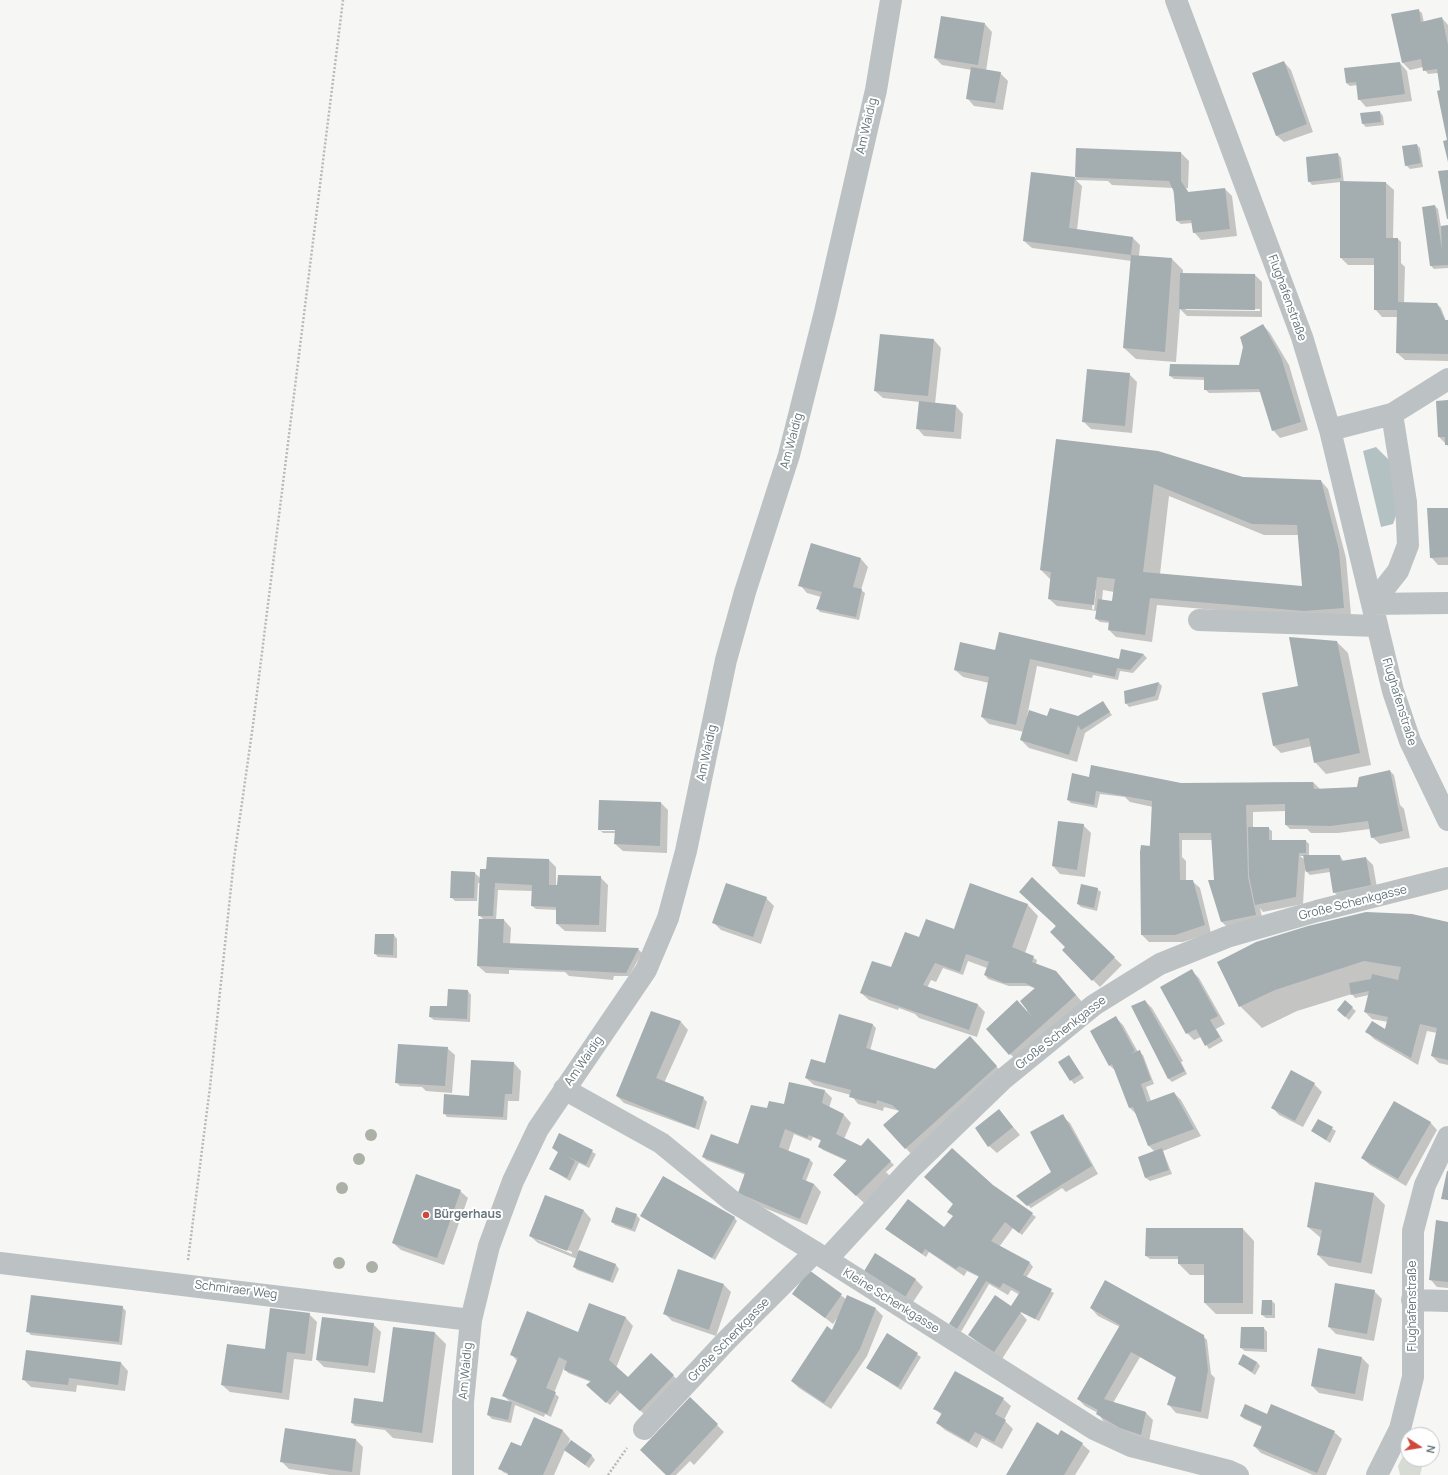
<!DOCTYPE html>
<html>
<head>
<meta charset="utf-8">
<style>
	body { margin:0 }
	#map { position:relative; width:1448px; height:1475px; overflow:hidden; background:#f6f6f4; font-family:Manrope,sans-serif }
	canvas { display:block }
	.north { position:absolute; left:1400px; top:1427px; width:40px; height:40px; box-sizing:border-box; background:#fff; border:1px solid #c1c8ca; border-radius:50%; rotate:102deg; font-size:11px; font-weight:700; line-height:16px; text-align:center; color:#65757b }
	.north::after { content:''; display:block; margin:auto; width:14px; height:18px; background:#ce493c; clip-path:polygon(50% 0,100% 100%,50% 72%,0 100%) }
</style>
</head>
<body>
<div id="map">
<canvas width="1448" height="1475"></canvas>
<div class="north">N</div>
</div>
<script>
const ctx = document.querySelector('canvas').getContext('2d');
ctx.lineJoin = 'round';
function fillPath(path, color) {
  ctx.fillStyle = color;
  ctx.fill(path, 'evenodd');
}
function shape(rows) {
  const path = new Path2D();
  for (const r of rows) {
    path.moveTo(r[0], r[1]);
    for (let i = 2; i < r.length; i += 2) path.lineTo(r[i], r[i + 1]);
  }
  return path;
}
function trace(path, color, width, dash) {
  ctx.strokeStyle = color;
  ctx.lineWidth = width;
  ctx.lineCap = dash ? 'butt' : 'round';
  ctx.setLineDash(dash || []);
  ctx.stroke(path);
}
function drawText(font, color, halo, rows, align = 'center') {
  ctx.font = font + ' Manrope,sans-serif';
  ctx.lineWidth = 4;
  ctx.setLineDash([]);
  ctx.textBaseline = 'middle';
  ctx.strokeStyle = halo;
  ctx.fillStyle = color;
  for (const [text, x, y, turn = 0] of rows) {
    ctx.save();
    ctx.translate(x, y);
    ctx.rotate((+turn || 0) * Math.PI / 180);
    ctx.textAlign = isNaN(turn) ? turn : align;
    if (halo) ctx.strokeText(text, 0, 0);
    ctx.fillText(text, 0, 0);
    ctx.restore();
  }
}
const green = shape([
	[1407,1448,1408,1459,1424,1459,1420,1475,1400,1475,1398,1466]
]);
const water = shape([
	[1376,447,1390,461,1400,505,1393,524,1381,527,1363,451]
]);
const shadow = shape([
	[1418,10,1422,13,1424,23,1442,18,1448,25,1448,160,1448,141,1442,91,1438,73,1428,74,1423,67,1410,70,1403,63],
	[985,24,992,32,986,71,1000,73,1008,81,1003,110,974,106,967,98,972,70,942,65,935,58],
	[1284,62,1291,70,1313,132,1284,142,1276,135],
	[1400,63,1407,71,1412,101,1366,107,1359,99,1357,85,1350,86,1346,83],
	[1380,112,1383,116,1384,125,1366,127,1363,124],
	[1417,145,1420,148,1423,167,1410,169,1406,165],
	[1077,149,1181,153,1189,161,1188,188,1186,188,1189,193,1225,189,1232,196,1237,236,1201,240,1194,232,1192,223,1181,224,1177,221,1173,188,1112,185,1108,181,1076,180,1082,186,1077,230,1133,238,1140,245,1139,256,1172,259,1183,270,1183,274,1255,275,1262,282,1262,317,1187,316,1180,309,1176,362,1136,359,1124,348,1132,261,1032,248,1024,241,1032,173,1076,178],
	[1186,308,1260,309,1260,311,1186,310],
	[1338,154,1341,158,1344,183,1386,183,1394,190,1393,239,1398,239,1401,242,1401,263,1405,267,1404,303,1437,304,1441,308,1446,321,1448,321,1448,361,1405,360,1397,353,1398,317,1382,317,1375,309,1375,265,1348,265,1341,258,1341,182,1312,185,1309,181],
	[1435,206,1438,209,1441,227,1448,226,1448,268,1434,269,1431,266],
	[1263,325,1270,333,1289,365,1308,430,1280,438,1273,430,1262,392,1209,393,1205,389,1205,380,1174,379,1170,376,1242,366],
	[934,340,941,348,935,404,956,406,963,414,961,439,924,436,917,428,920,402,883,398,875,391],
	[1129,374,1137,382,1132,433,1091,429,1083,421],
	[1448,401,1448,446,1439,437],
	[1057,440,1243,478,1321,481,1328,489,1346,558,1351,615,1312,618,1157,605,1152,642,1116,637,1109,630,1110,623,1100,622,1096,619,1097,611,1057,606,1049,599,1051,580,1041,570],
	[1169,496,1264,535,1299,535,1303,587,1160,574],
	[1094,590,1096,590,1094,610,1092,609],
	[1103,590,1114,592,1112,602,1102,600],
	[1448,509,1448,565,1438,565,1431,557],
	[861,559,868,567,861,590,865,593,859,620,820,612,817,608,821,597,807,593,800,585],
	[1337,642,1348,653,1371,765,1326,774,1315,762,1312,746,1281,753,1273,745,1298,687],
	[996,651,1120,660,1122,651,1144,655,1147,658,1133,673,1120,671,1118,680,1093,675,1092,678,1037,666,1027,717,1078,717,1103,703,1112,715,1085,733,1077,762,1029,748,1021,740,1024,732,989,724,982,717,989,683,963,677,955,670],
	[1159,683,1162,686,1158,700,1129,707,1126,703],
	[1390,771,1394,775,1400,805,1404,809,1410,838,1380,844,1372,837,1370,829,1338,833,1311,833,1307,829,1290,829,1286,825,1286,811,1253,812,1253,828,1268,828,1272,831,1272,841,1306,841,1309,844,1309,856,1340,856,1344,862,1366,858,1373,865,1378,893,1342,900,1334,892,1330,872,1310,875,1305,870,1303,904,1263,912,1260,908,1263,922,1229,929,1222,922,1209,881,1215,881,1212,840,1182,840,1182,857,1186,861,1186,881,1192,881,1200,888,1211,933,1183,942,1149,942,1142,935,1153,807,1130,802,1125,797,1100,794,1097,808,1071,803,1068,800,1090,778,1181,784,1313,782,1320,789,1358,788],
	[1300,856,1304,856,1305,860],
	[661,803,668,810,667,853,623,851,615,844,616,833,603,833,599,829],
	[601,829,620,829,620,831,601,831],
	[1083,825,1091,833,1085,877,1060,874,1053,866],
	[549,860,556,867,556,886,600,877,608,885,606,932,565,931,557,924,558,910,536,909,532,906,533,891,498,890,496,920,504,920,511,928,510,944,638,949,642,953,629,976,614,976,613,980,569,976,565,972,509,970,509,974,486,973,478,966,484,920,479,915,480,883,478,883,477,901,455,901,451,897,475,873,480,878,486,870],
	[1032,879,1122,965,1100,987,1063,950,1066,947],
	[1097,889,1101,892,1097,911,1081,907,1078,904],
	[766,898,774,906,761,944,721,930,713,922],
	[1027,904,1038,916,1025,953,1037,960,1036,964,1063,980,1083,1003,1018,1061,1010,1054,1036,989,1029,986,1009,986,988,979,985,975,987,968,968,961,963,975,943,968,936,982,931,980,927,988,978,1005,985,1012,977,1037,919,1018,915,1014,899,1008,898,1010,869,1000,861,993,923,940],
	[1448,923,1448,1065,1439,1063,1432,1056,1437,1033,1427,1031,1418,1065,1374,1039,1367,1032,1386,1031,1388,1022,1372,1019,1365,1012,1369,995,1355,998,1352,994,1297,1011,1262,1028,1240,1006,1218,963],
	[394,935,397,939,397,958,378,957,375,954],
	[1192,971,1199,978,1225,1024,1216,1029,1223,1041,1209,1049,1201,1037,1194,1040,1187,1033],
	[468,991,471,995,470,1022,434,1020,430,1017,448,1007],
	[1145,1001,1152,1008,1183,1061,1181,1062,1187,1074,1172,1082,1169,1079,1132,1007],
	[1345,1002,1356,1011,1349,1020,1341,1013],
	[651,1013,681,1022,688,1030,664,1083,703,1098,707,1102,699,1130,624,1103,617,1096],
	[840,1015,873,1025,876,1028,870,1051,935,1070,978,1045,1003,1074,913,1156,885,1125,900,1111,884,1107,883,1111,858,1104,851,1095,814,1085,806,1078,826,1064],
	[1116,1018,1123,1025,1138,1052,1143,1055,1154,1084,1146,1087,1151,1101,1174,1093,1181,1100,1201,1136,1163,1151,1172,1174,1150,1181,1146,1178,1139,1157,1155,1152,1149,1146,1137,1115,1130,1108,1117,1072,1109,1065],
	[447,1048,455,1055,452,1093,426,1091,422,1087,400,1086,396,1082],
	[1069,1056,1084,1078,1074,1084,1059,1063],
	[514,1063,521,1071,519,1101,508,1101,507,1120,447,1117,444,1113,470,1097],
	[1291,1072,1314,1084,1322,1092,1303,1127,1279,1115,1272,1107],
	[810,1088,825,1091,832,1098,829,1108,844,1115,851,1123,844,1139,861,1147,868,1140,894,1165,886,1172,890,1176,864,1203,834,1174,847,1161,823,1150,819,1146,822,1141,813,1137,811,1141,794,1134,788,1152,810,1160,813,1163,806,1181,814,1184,821,1192,807,1225,747,1201,739,1193,746,1175,706,1160,703,1156,738,1145,770,1110,785,1106],
	[999,1110,1020,1135,997,1153,989,1146],
	[1062,1116,1070,1123,1098,1174,1066,1192,1062,1188,1031,1208,1018,1196,1054,1176],
	[1318,1120,1336,1131,1330,1143,1312,1131],
	[1430,1122,1437,1130,1406,1186,1370,1165,1362,1158],
	[559,1134,596,1154,589,1168,579,1163,570,1181,550,1169,559,1153,553,1148],
	[1316,1183,1374,1194,1385,1205,1372,1274,1329,1266,1318,1255,1321,1238,1308,1227],
	[993,1186,1036,1217,1022,1235,1013,1228,999,1247,1030,1263,1033,1267,1026,1278,1054,1293,1039,1321,1019,1311,1027,1320,1002,1359,977,1342,969,1335,1011,1307,1020,1295,1011,1290,1008,1295,989,1284,961,1332,950,1324,979,1277,967,1271,964,1276,929,1252,926,1257,890,1232,948,1231],
	[460,1191,468,1198,444,1265,401,1250,393,1243],
	[584,1211,591,1219,578,1251,616,1265,619,1269,613,1283,577,1270,574,1267,577,1259,538,1243,530,1236],
	[538,1238,572,1252,572,1254,538,1240],
	[636,1215,640,1219,635,1232,615,1225,612,1222],
	[641,1216,734,1217,737,1221,715,1260],
	[1448,1223,1448,1288,1437,1287,1430,1279],
	[1243,1229,1254,1241,1253,1314,1216,1314,1205,1303,1205,1275,1190,1275,1179,1264,1179,1259,1150,1259,1146,1256],
	[809,1271,847,1300,848,1297,876,1309,883,1316,867,1356,831,1409,799,1388,792,1381,833,1331,838,1317,833,1324,793,1293],
	[871,1280,916,1280,923,1287,911,1305],
	[724,1285,731,1292,716,1336,672,1321,665,1314],
	[1374,1291,1382,1299,1374,1341,1336,1334,1329,1327],
	[1272,1301,1275,1304,1275,1318,1266,1318,1262,1315],
	[590,1304,626,1318,633,1326,616,1368,628,1379,651,1355,681,1383,648,1418,621,1392,610,1405,591,1389,591,1382,568,1373,564,1368,554,1393,559,1397,551,1417,545,1414,544,1417,515,1405,511,1423,492,1419,488,1415,510,1402,503,1395,517,1361,511,1354,579,1333],
	[122,1307,126,1311,122,1345,31,1335,27,1331],
	[1091,1308,1203,1336,1207,1340,1211,1374,1215,1378,1208,1419,1176,1413,1169,1405,1177,1378,1140,1357,1113,1403,1146,1413,1153,1420,1149,1442,1128,1435,1104,1422,1098,1413,1085,1406,1078,1399,1120,1327,1098,1316],
	[309,1314,317,1322,312,1361,294,1359,289,1400,230,1392,222,1385],
	[373,1324,381,1332,375,1373,324,1367,317,1360],
	[1264,1328,1267,1332,1267,1352,1245,1351,1241,1348],
	[435,1333,446,1344,433,1443,393,1438,385,1430,355,1426,352,1423,384,1403],
	[887,1335,921,1357,901,1390,867,1368],
	[27,1351,121,1363,128,1371,125,1391,77,1385,76,1392,31,1387,23,1379],
	[1362,1358,1369,1365,1363,1401,1319,1393,1312,1386],
	[1257,1362,1260,1366,1255,1375,1239,1364],
	[690,1398,724,1432,694,1465,690,1461,676,1475,667,1475],
	[1003,1399,1011,1406,1004,1420,1013,1429,1002,1449,982,1438,977,1448,945,1430,937,1423,942,1415,934,1408],
	[1267,1415,1334,1432,1342,1439,1326,1475,1313,1475,1261,1453,1254,1446,1262,1427,1244,1419,1241,1416],
	[535,1418,563,1431,570,1439,567,1447,572,1442,592,1456,595,1460,589,1468,565,1450,554,1475,509,1475,503,1472,500,1468,521,1448],
	[286,1430,356,1440,363,1447,360,1475,330,1475,289,1469,281,1461],
	[1059,1436,1082,1444,1090,1451,1075,1475,1007,1475]
]);
const building = shape([
	[1419,9,1421,22,1442,17,1448,45,1448,162,1443,141,1447,140,1437,91,1440,90,1437,69,1423,71,1421,59,1402,63,1391,14],
	[941,16,985,23,978,65,934,58],
	[1284,61,1307,124,1276,136,1252,73],
	[1400,62,1405,94,1358,100,1356,82,1346,83,1344,68],
	[971,67,1001,72,995,103,966,99],
	[1380,111,1381,122,1362,124,1360,113],
	[1417,144,1421,163,1405,166,1402,146],
	[1076,148,1181,152,1181,181,1188,192,1225,188,1230,229,1193,233,1191,220,1176,221,1174,192,1169,181,1075,177],
	[1338,153,1341,178,1308,182,1306,157],
	[1448,170,1448,219,1447,219,1438,171],
	[1031,172,1075,177,1069,228,1133,237,1131,255,1172,258,1165,352,1123,348,1131,255,1023,241],
	[1340,181,1386,182,1386,238,1398,238,1398,302,1437,303,1445,320,1448,320,1448,354,1396,353,1397,310,1374,310,1374,258,1340,258],
	[1435,205,1442,250,1441,226,1448,225,1448,265,1430,266,1422,207],
	[1180,273,1255,274,1255,310,1179,309],
	[1263,324,1281,357,1301,422,1272,431,1259,389,1204,390,1204,377,1169,376,1170,364,1239,365,1243,347,1240,337],
	[880,334,934,339,928,396,874,391],
	[1087,369,1130,373,1125,426,1082,422],
	[1448,400,1448,445,1445,445,1445,437,1438,437,1436,401],
	[919,401,956,405,954,432,916,429],
	[1056,439,1158,451,1243,477,1321,480,1339,550,1344,608,1304,611,1150,598,1145,635,1108,630,1109,621,1095,619,1098,599,1112,601,1115,579,1097,577,1094,605,1048,599,1051,572,1040,570],
	[1154,484,1252,524,1297,525,1302,586,1143,572],
	[1427,508,1448,508,1448,557,1430,558],
	[811,543,861,558,853,587,862,589,856,617,816,609,822,592,798,586],
	[999,632,1119,659,1121,649,1144,654,1130,670,1117,668,1115,677,1030,659,1016,725,981,717,989,677,954,670,960,642,995,650],
	[1289,637,1337,641,1360,753,1314,763,1309,738,1273,746,1262,693,1298,686],
	[1159,682,1155,696,1125,704,1124,691],
	[1103,701,1110,712,1081,730,1078,725,1069,755,1020,740,1029,710,1047,716,1050,708,1078,716],
	[1091,765,1181,783,1313,782,1314,789,1357,787,1359,777,1390,770,1403,831,1371,838,1368,821,1330,826,1285,825,1285,804,1246,805,1248,877,1256,915,1221,922,1208,880,1214,880,1211,833,1179,833,1180,880,1193,880,1205,925,1175,935,1141,935,1140,852,1141,845,1150,846,1152,801,1096,791,1094,805,1067,800,1072,773,1089,777],
	[599,800,661,802,660,846,614,844,615,830,598,830],
	[1058,821,1084,824,1077,870,1052,866],
	[1248,827,1269,827,1269,840,1306,840,1306,853,1299,853,1296,897,1255,905,1249,876],
	[1303,855,1340,855,1341,861,1366,857,1371,885,1333,893,1329,868,1306,872],
	[487,857,549,859,549,885,557,885,558,875,601,876,599,925,556,924,556,907,531,906,532,885,495,883,493,916,478,916,480,869,486,869],
	[451,871,475,872,474,898,450,898],
	[1032,877,1115,957,1092,981,1062,950,1065,947,1050,932,1056,926,1019,892],
	[726,883,767,897,753,937,712,923],
	[970,883,1028,904,1012,947,1034,956,1032,962,1056,971,1076,995,1009,1055,986,1029,1017,1000,1033,1018,1020,1001,1035,988,1025,983,1004,983,984,975,989,962,966,954,960,972,935,963,923,985,978,1004,969,1030,860,993,872,961,891,967,905,932,919,937,926,919,954,929],
	[1081,884,1098,888,1094,908,1077,904],
	[1366,912,1412,914,1448,922,1448,1060,1431,1056,1437,1028,1420,1024,1411,1058,1365,1032,1372,1021,1385,1029,1388,1017,1364,1012,1369,991,1351,995,1349,983,1371,979,1372,974,1398,980,1401,967,1364,961,1275,990,1239,1007,1217,962,1256,942,1308,926],
	[479,919,504,919,503,943,639,948,626,973,477,966],
	[375,934,394,934,393,955,374,954],
	[1192,969,1218,1016,1210,1020,1220,1037,1205,1046,1196,1029,1186,1034,1160,987],
	[448,989,468,990,467,1019,429,1017,430,1006,447,1006],
	[1145,1000,1185,1071,1168,1079,1131,1006],
	[1345,1000,1353,1007,1345,1017,1337,1010],
	[651,1011,681,1021,656,1078,704,1097,695,1128,616,1096],
	[839,1014,873,1024,866,1048,935,1069,970,1036,997,1066,905,1149,883,1125,899,1111,892,1105,877,1100,876,1104,849,1097,851,1090,805,1078,811,1059,825,1063],
	[1116,1016,1135,1051,1130,1054,1140,1050,1151,1080,1141,1084,1147,1102,1174,1092,1194,1129,1148,1146,1133,1107,1129,1108,1112,1064,1109,1066,1090,1031],
	[398,1044,448,1047,445,1086,395,1083],
	[1069,1055,1081,1074,1070,1081,1058,1062],
	[471,1060,514,1062,512,1094,505,1094,503,1117,443,1114,444,1094,469,1096],
	[1291,1070,1315,1083,1295,1121,1271,1108],
	[789,1082,825,1090,822,1103,844,1114,836,1134,861,1146,868,1138,891,1161,856,1196,833,1175,847,1160,818,1147,821,1140,809,1135,807,1138,785,1129,779,1147,810,1159,802,1179,814,1184,800,1219,738,1193,745,1173,702,1157,711,1134,738,1144,751,1105,767,1108,769,1101,784,1104],
	[1394,1101,1431,1122,1398,1179,1361,1158],
	[999,1109,1013,1127,988,1147,975,1128],
	[1063,1114,1092,1166,1027,1206,1016,1196,1051,1172,1030,1132],
	[1318,1119,1333,1127,1326,1140,1311,1131],
	[559,1133,593,1150,586,1165,566,1156,575,1161,567,1178,549,1169,558,1152,552,1148],
	[952,1148,993,1185,1033,1213,1019,1233,1005,1222,991,1241,1030,1262,1023,1275,1052,1289,1035,1319,1021,1312,994,1352,968,1335,995,1295,1011,1306,1020,1292,1003,1283,1000,1288,986,1281,957,1329,949,1324,979,1276,959,1266,956,1269,925,1249,922,1254,885,1229,908,1199,944,1227,953,1216,947,1212,953,1204,924,1177],
	[1162,1148,1169,1170,1145,1178,1138,1157],
	[1447,1171,1448,1171,1448,1200,1441,1199],
	[416,1174,461,1190,437,1258,392,1243],
	[663,1176,735,1217,712,1258,640,1216],
	[1315,1182,1374,1193,1361,1263,1317,1255,1322,1230,1307,1227],
	[545,1195,584,1210,567,1251,529,1236],
	[616,1207,637,1214,632,1229,611,1222],
	[1436,1220,1448,1222,1448,1282,1429,1280],
	[1146,1228,1243,1228,1243,1303,1204,1303,1204,1264,1178,1264,1178,1256,1145,1256],
	[579,1250,616,1264,610,1281,573,1267],
	[875,1253,916,1279,904,1299,863,1273],
	[678,1269,724,1284,709,1330,663,1314],
	[809,1270,842,1294,825,1318,792,1294],
	[1105,1280,1204,1335,1208,1370,1201,1412,1167,1405,1176,1377,1131,1352,1104,1399,1146,1412,1141,1435,1120,1428,1096,1414,1098,1410,1077,1399,1120,1325,1090,1308],
	[1335,1283,1375,1290,1367,1334,1328,1327],
	[31,1295,123,1306,119,1342,26,1332],
	[847,1295,876,1308,860,1349,824,1403,791,1381,827,1326,832,1330],
	[1262,1300,1272,1300,1272,1315,1261,1315],
	[589,1303,626,1317,609,1360,628,1377,651,1353,674,1375,640,1411,617,1390,606,1403,586,1385,591,1381,564,1370,567,1361,559,1357,546,1388,556,1392,547,1414,502,1396,518,1358,510,1355,527,1311,578,1332],
	[270,1308,310,1313,305,1354,287,1352,282,1393,221,1385,227,1344,265,1349],
	[322,1317,374,1323,368,1366,316,1360],
	[393,1327,435,1332,422,1433,351,1423,354,1398,383,1402],
	[1241,1327,1264,1327,1264,1349,1240,1348],
	[887,1333,918,1353,898,1387,866,1368],
	[1318,1348,1362,1357,1355,1394,1311,1386],
	[26,1350,121,1362,118,1385,69,1378,68,1385,22,1380],
	[1243,1354,1257,1362,1252,1372,1238,1364],
	[955,1371,1004,1398,995,1414,1006,1420,994,1442,975,1432,969,1442,936,1423,942,1413,933,1409],
	[491,1397,512,1402,508,1420,487,1415],
	[690,1397,718,1424,670,1475,666,1475,640,1450],
	[1245,1404,1267,1414,1271,1404,1335,1431,1317,1473,1253,1446,1262,1426,1240,1416],
	[534,1417,563,1430,543,1475,508,1475,508,1473,498,1469,511,1442,521,1446],
	[1037,1422,1058,1435,1061,1430,1083,1443,1064,1475,1006,1475],
	[285,1428,356,1439,352,1472,280,1462],
	[571,1440,592,1455,585,1465,564,1450]
]);
const path = shape([
	[188,1260,210,1087,234,859,253,725,343,0],
	[608,1475,627,1448]
]);
const minor = shape([
	[1176,0,1302,337,1330,430,1393,691,1410,741,1448,820],
	[1330,430,1392,414,1448,379],
	[1372,604,1398,571,1408,545,1406,502,1392,414],
	[1372,604,1448,603],
	[1199,620,1377,626],
	[564,1089,661,1143,732,1201,815,1252,1094,1429,1131,1446,1229,1471,1238,1475],
	[827,1259,910,1169,1002,1080,1094,1005,1160,964,1227,937,1317,911,1448,878],
	[0,1263,471,1320],
	[1412,1300,1448,1301],
	[644,1429,726,1341,815,1252],
	[463,1475,463,1402,471,1320,489,1246,513,1181,538,1129,646,970,668,918,686,851,726,660,745,592,789,455,825,312,876,90,891,0],
	[1377,1475,1400,1429,1413,1377,1413,1231,1425,1185,1448,1137]
]);
const trees = [
	[371,1135],
	[359,1159],
	[342,1188],
	[339,1263],
	[372,1267]
];
const markers = [
	[426,1215,4,"#ce493c"]
];
const streetNames = [
	["Am Waidig",867,126,-77],
	["Flughafenstraße",1287,298,70],
	["Am Waidig",792,441,-75],
	["Flughafenstraße",1399,702,73],
	["Am Waidig",707,753,-78],
	["Große Schenkgasse",1353,903,-14],
	["Große Schenkgasse",1061,1033,-38],
	["Am Waidig",584,1061,-55],
	["Schmiraer Weg",236,1290,7],
	["Kleine Schenkgasse",891,1301,32],
	["Flughafenstraße",1413,1306,-90],
	["Große Schenkgasse",729,1340,-46],
	["Am Waidig",466,1371,-85]
];
const poiNames = [
	["Bürgerhaus",434,1215]
];
fillPath(green, '#d7dbd4');
fillPath(water, '#b4c1c3');
fillPath(shadow, '#0003');
fillPath(building, '#a4adb0');
trace(path, '#b6babc', 2.5, [2, 2]);
trace(minor, '#bcc1c3', 22);
ctx.fillStyle = '#abb1a6';
for (const [x, y] of trees) {
  ctx.beginPath();
  ctx.arc(x, y, 6, 0, 2 * Math.PI);
  ctx.fill();
}
for (const [x, y, r, color] of markers) {
  const dot = new Path2D();
  dot.arc(x, y, r, 0, 2 * Math.PI);
  ctx.fillStyle = color;
  ctx.fill(dot);
  trace(dot, '#fff', 1.5);
}
drawText('12px', '#65757b', '#fff', streetNames);
drawText('bold 12px', '#65757b', '#fff', poiNames, 'left');
</script>
</body>
</html>
